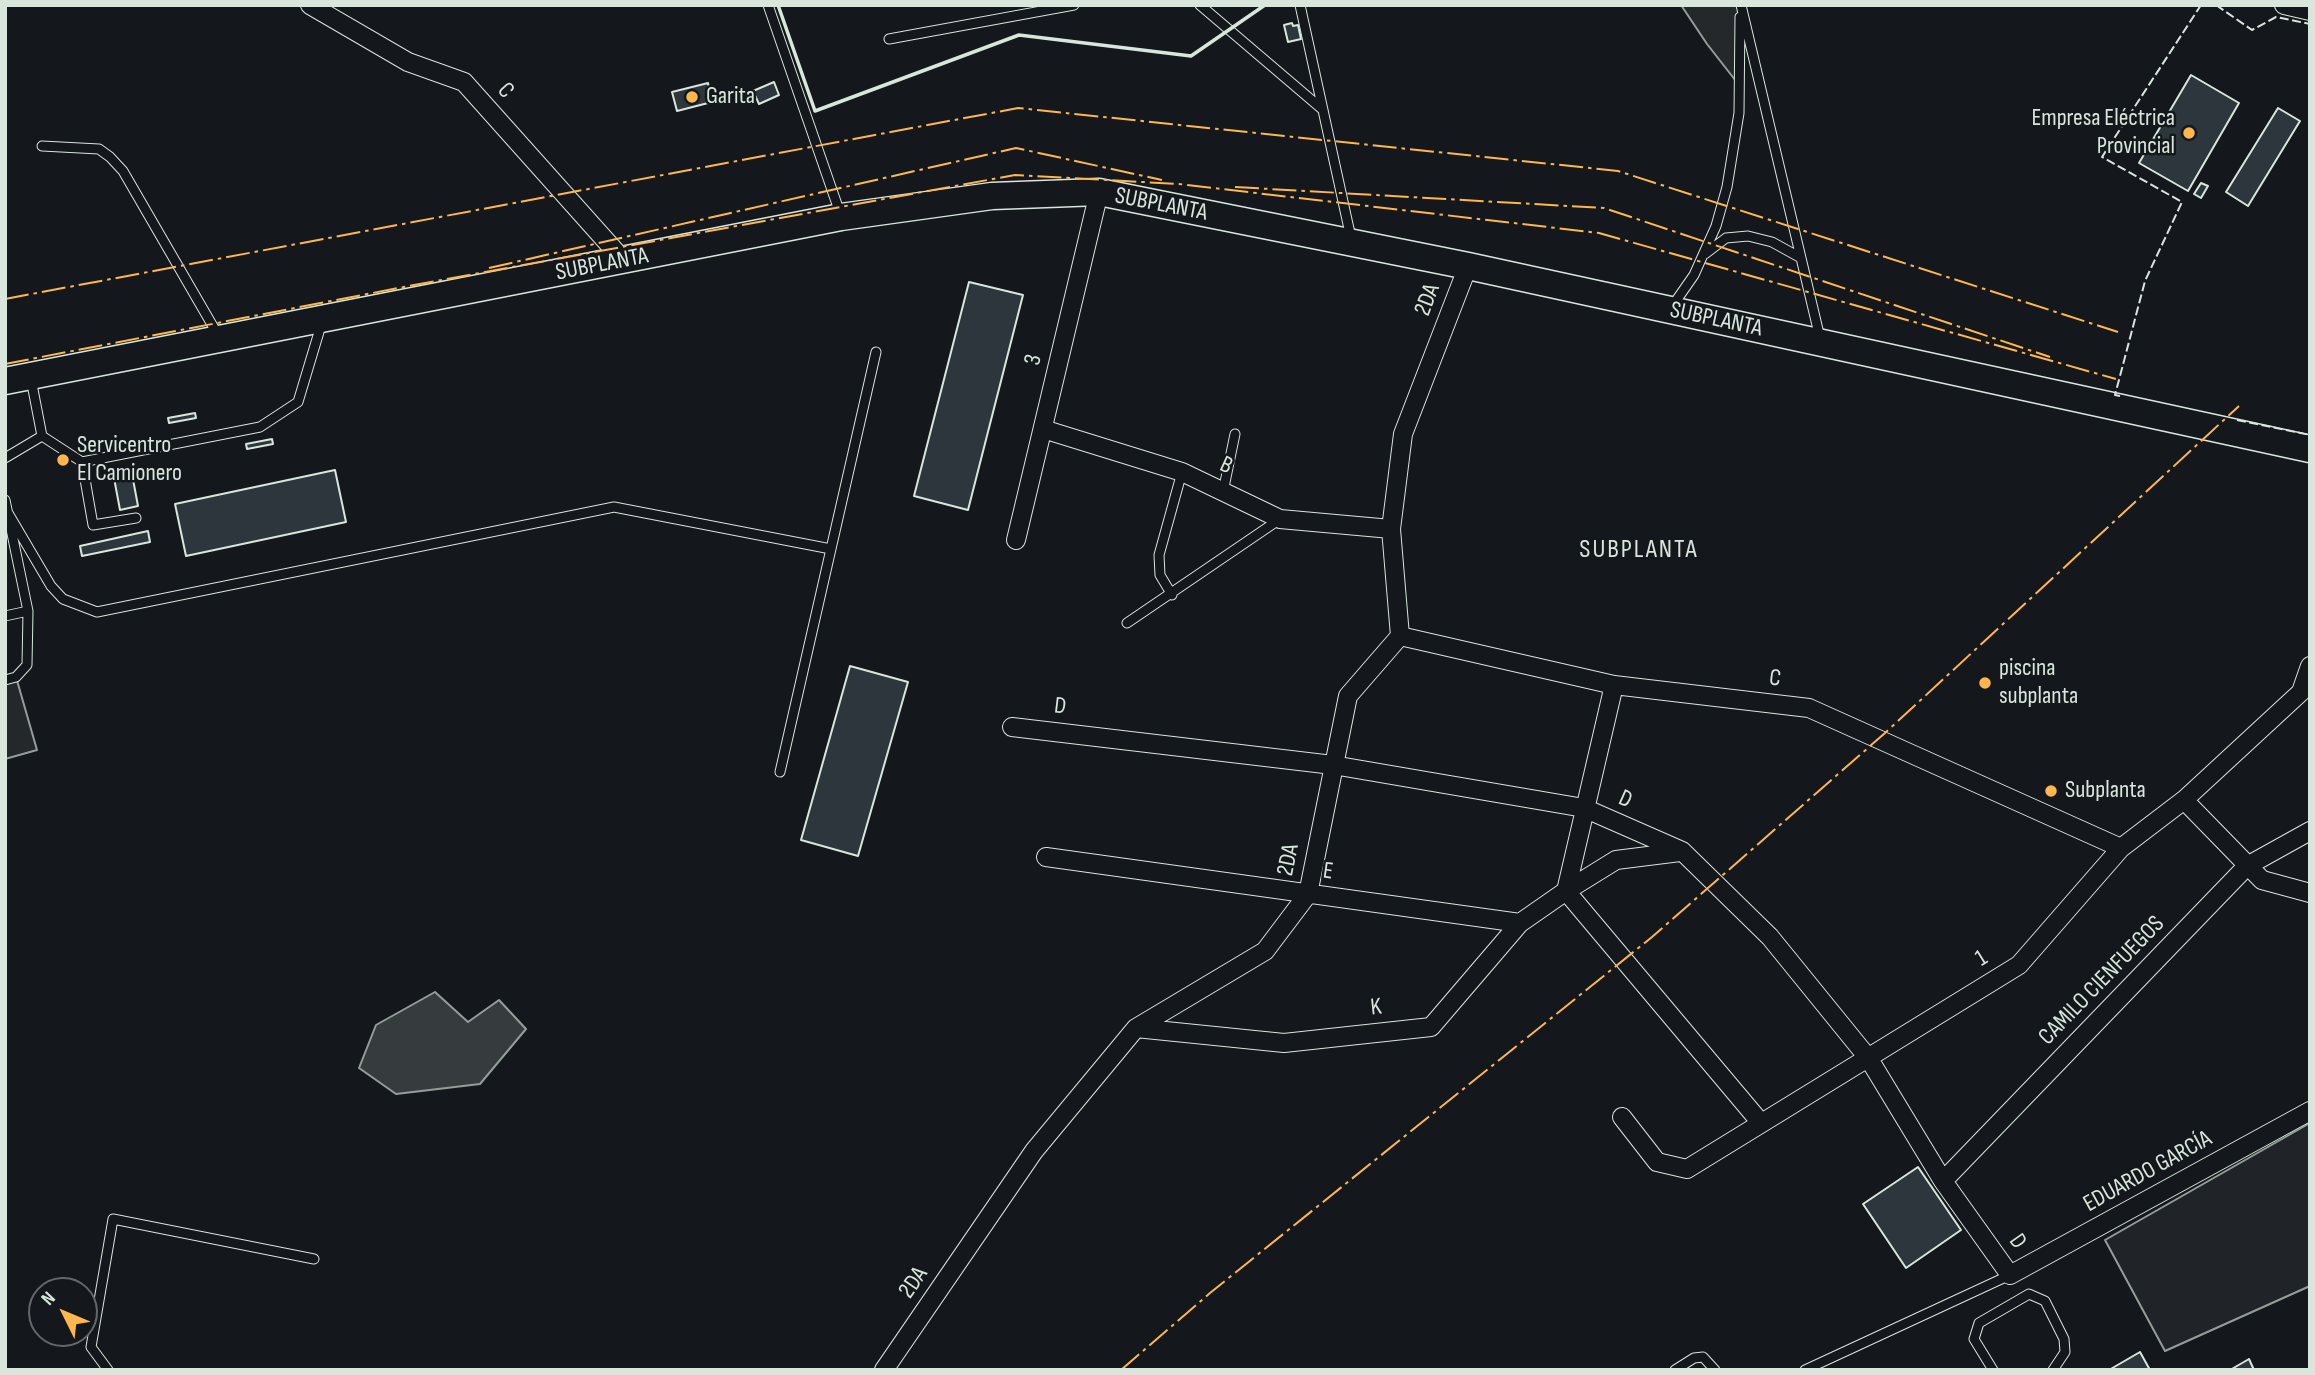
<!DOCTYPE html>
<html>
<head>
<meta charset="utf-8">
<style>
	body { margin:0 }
	#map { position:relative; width:2315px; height:1375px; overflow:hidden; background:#14181c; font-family:"Sofia Sans Condensed",sans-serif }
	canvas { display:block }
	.frame { position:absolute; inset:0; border:7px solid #d8e6dc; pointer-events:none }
	.north { position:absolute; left:28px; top:1277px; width:70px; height:70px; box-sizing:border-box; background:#14181c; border:2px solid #626a69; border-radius:50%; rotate:313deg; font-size:19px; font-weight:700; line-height:28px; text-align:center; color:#d8e6dc }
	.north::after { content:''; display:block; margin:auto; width:24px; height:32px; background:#ffb74d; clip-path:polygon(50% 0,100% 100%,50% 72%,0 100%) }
</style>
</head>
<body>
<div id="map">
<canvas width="2315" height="1375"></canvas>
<div class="frame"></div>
<div class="north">N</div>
</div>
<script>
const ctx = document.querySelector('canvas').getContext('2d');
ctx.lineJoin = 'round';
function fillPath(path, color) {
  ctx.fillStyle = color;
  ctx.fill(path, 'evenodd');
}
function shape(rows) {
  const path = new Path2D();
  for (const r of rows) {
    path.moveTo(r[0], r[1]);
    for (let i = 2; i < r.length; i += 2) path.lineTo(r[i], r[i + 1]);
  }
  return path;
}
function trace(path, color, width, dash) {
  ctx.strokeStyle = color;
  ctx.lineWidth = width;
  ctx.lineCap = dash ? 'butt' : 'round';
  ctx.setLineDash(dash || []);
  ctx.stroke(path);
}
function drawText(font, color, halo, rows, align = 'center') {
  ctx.font = font + ' "Sofia Sans Condensed",sans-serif';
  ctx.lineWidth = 5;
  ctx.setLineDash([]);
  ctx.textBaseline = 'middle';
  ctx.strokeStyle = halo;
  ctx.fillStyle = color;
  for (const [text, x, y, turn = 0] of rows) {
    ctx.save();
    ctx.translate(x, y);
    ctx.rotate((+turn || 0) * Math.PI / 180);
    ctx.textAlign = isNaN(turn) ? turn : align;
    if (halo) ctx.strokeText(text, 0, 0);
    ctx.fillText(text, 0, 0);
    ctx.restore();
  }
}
const green = shape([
	[2310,1123,2310,1286,2165,1351,2105,1240,2310,1123]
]);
const parking = shape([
	[1681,5,1740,5,1739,85,1707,44,1681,5],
	[16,677,37,750,5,759,5,680,16,677]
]);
const water = shape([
	[435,992,468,1022,499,1000,526,1029,480,1084,396,1094,359,1068,376,1025,435,992]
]);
const building = shape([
	[1292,23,1293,26,1298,25,1301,39,1288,42,1284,25,1292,23],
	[2191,75,2239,103,2188,191,2139,163,2191,75],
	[774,82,779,95,759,104,753,91,774,82],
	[708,83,712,102,677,111,672,92,708,83],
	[2278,108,2300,121,2248,206,2226,192,2278,108],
	[2201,183,2208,186,2201,198,2194,194,2201,183],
	[969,282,1023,295,968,510,914,496,969,282],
	[195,413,196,418,169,423,168,418,195,413],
	[272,439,273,444,247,449,246,444,272,439],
	[335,470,346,522,186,556,175,504,335,470],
	[132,474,138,506,120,510,114,478,132,474],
	[148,531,150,542,82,556,80,546,148,531],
	[850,666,908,682,858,856,801,840,850,666],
	[1918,1167,1961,1230,1906,1268,1863,1204,1918,1167],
	[2140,1352,2150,1370,2109,1370,2140,1352],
	[2249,1359,2254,1370,2230,1370,2249,1359]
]);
const lane = shape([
	[768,5,841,216],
	[1200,5,1322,109],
	[1300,5,1351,238],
	[1741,5,1820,338],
	[889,39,1074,5],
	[42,146,99,149,110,157,123,171,218,335],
	[1705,254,1726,238,1748,236,1772,242,1801,258],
	[1671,308,1694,275,1716,226,1727,187,1739,113,1740,17],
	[31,379,42,436,82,462,260,427,298,402,322,322],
	[5,458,42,436],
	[82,462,93,525,136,518],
	[1223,492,1235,434],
	[5,500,28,611,27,665,16,677,5,680],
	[8,513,51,586,63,599,97,612,614,507,831,549],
	[1172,595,1160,575,1159,555,1182,472],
	[5,616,28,611],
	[1127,623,1280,519],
	[780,772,876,352],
	[108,1370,91,1347,113,1219,314,1259],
	[1675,1370,1694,1358,1703,1357,1715,1370],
	[1805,1370,2010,1275],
	[1993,1370,1974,1339,1979,1323,2029,1294,2045,1301,2064,1339,2065,1352,2053,1370]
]);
const street = shape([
	[310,5,408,62,464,82,624,261],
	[2284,5,2310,11],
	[1043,429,1182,472,1280,519,1391,529],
	[1016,540,1099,192],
	[1400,636,1614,685,1809,708,2121,848],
	[1614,685,1566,891,1761,1123],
	[1012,727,1333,765,1584,808,1682,851,1770,937,1869,1059,1943,1181,2010,1275,2310,1111],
	[2184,800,2262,880,2310,893],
	[1046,857,1520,923],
	[1136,1028,1284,1043,1431,1027,1520,923,1566,891,1616,860,1680,852],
	[1622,1117,1657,1162,1687,1169,2019,965,2121,848,2184,800,2301,692,2310,666],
	[1943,1181,2247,866,2310,831],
	[884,1370,1034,1151,1136,1028,1265,951,1308,894,1348,696,1400,636,1391,529,1403,434,1468,266]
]);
const secondary = shape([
	[5,381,841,217,992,196,1099,192,1468,266,2310,449]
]);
const fence = shape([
	[2216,5,2252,30,2276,17,2310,24],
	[2120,396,2115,395,2145,281,2182,202,2102,157,2201,5],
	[2237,420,2310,435]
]);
const wall = shape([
	[778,5,815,111,1019,35,1191,56,1265,5]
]);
const power = shape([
	[1235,187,1604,208,2050,357],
	[489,268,1016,148,1162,180],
	[5,299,1018,108,1618,171,2118,332],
	[5,364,414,285,1015,175,1179,184,1599,233,2116,379],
	[1121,1370,1210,1293,1652,937,1885,733,2239,406]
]);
const markers = [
	[692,97,7,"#ffb74d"],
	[2189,133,7,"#ffb74d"],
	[63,460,7,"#ffb74d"],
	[1985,683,7,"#ffb74d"],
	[2051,791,7,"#ffb74d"]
];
const streetNames = [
	["C",505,91,48],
	["SUBPLANTA",1161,205,11],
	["SUBPLANTA",602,265,-11],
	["2DA",1428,300,-69],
	["SUBPLANTA",1716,320,12],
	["3",1034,360,-77],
	["B",1226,466,25],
	["C",1775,679,7],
	["D",1060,707,7],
	["D",1625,800,24],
	["2DA",1289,860,-79],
	["E",1328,872,8],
	["1",1982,959,-32],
	["CAMILO CIENFUEGOS",2102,981,-46],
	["K",1376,1008,-6],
	["EDUARDO GARCÍA",2148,1172,-29],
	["D",2017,1242,55],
	["2DA",914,1283,-56]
];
const poiNames = [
	["Garita",706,97],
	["Empresa Eléctrica",2175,119,"right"],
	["Provincial",2175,147,"right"],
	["Servicentro",77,446],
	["El Camionero",77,474],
	["piscina",1999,669],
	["subplanta",1999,697],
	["Subplanta",2065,791]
];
const neighbourhoodNames = [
	["SUBPLANTA",1639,550]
];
fillPath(green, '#202428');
trace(green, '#939e99', 2);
fillPath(parking, '#24282b');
trace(parking, '#939e99', 2);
fillPath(water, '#363b3e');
trace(water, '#939e99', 2);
fillPath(building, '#2c363c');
trace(building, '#d8e6dc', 2);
trace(lane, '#d8e6dc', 11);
trace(street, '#d8e6dc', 20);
trace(secondary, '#d8e6dc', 29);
trace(lane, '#14181c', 9);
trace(street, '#14181c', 18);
trace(secondary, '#14181c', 26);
trace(fence, '#d8e6dc', 2, [9, 3.5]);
trace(wall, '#d8e6dc', 3.5);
trace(power, '#ffb74d', 2, [24, 5, 3.5, 5]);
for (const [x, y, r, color] of markers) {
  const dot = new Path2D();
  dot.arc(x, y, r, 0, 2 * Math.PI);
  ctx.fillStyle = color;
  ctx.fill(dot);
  trace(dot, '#14181c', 2.5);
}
drawText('24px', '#d8e6dc', '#14181c', streetNames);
drawText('24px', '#d8e6dc', '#14181c', poiNames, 'left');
ctx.letterSpacing = '2px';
drawText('26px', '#d8e6dc', '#14181c', neighbourhoodNames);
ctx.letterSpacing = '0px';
</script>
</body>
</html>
